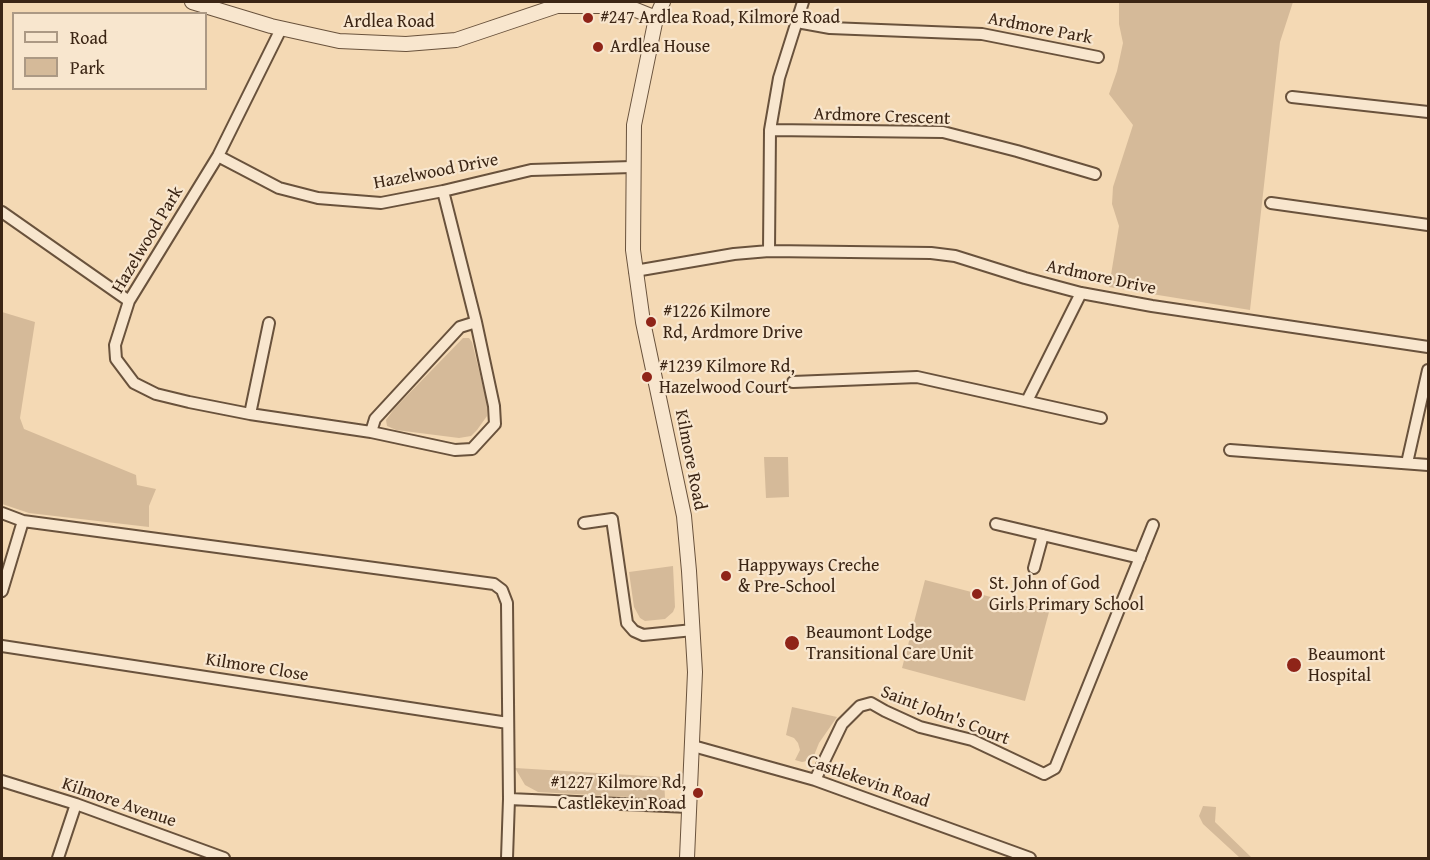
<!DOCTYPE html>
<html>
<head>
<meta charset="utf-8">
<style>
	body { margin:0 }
	#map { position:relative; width:1430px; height:860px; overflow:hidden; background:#f4d9b4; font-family:"Gentium Book Plus",serif }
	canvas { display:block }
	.frame { position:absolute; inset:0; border:3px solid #3b2514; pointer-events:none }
	.legend { position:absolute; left:12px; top:12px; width:195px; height:78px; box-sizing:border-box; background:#f8e6ce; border:2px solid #ac9984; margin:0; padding:8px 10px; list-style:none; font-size:18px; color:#3b2514 }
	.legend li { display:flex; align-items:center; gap:12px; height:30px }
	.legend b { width:30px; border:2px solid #ac9984 }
</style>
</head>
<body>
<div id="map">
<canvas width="1430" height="860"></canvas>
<div class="frame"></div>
<ul class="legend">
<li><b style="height:8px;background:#f8e6ce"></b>Road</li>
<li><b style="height:16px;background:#d5ba99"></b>Park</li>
</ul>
</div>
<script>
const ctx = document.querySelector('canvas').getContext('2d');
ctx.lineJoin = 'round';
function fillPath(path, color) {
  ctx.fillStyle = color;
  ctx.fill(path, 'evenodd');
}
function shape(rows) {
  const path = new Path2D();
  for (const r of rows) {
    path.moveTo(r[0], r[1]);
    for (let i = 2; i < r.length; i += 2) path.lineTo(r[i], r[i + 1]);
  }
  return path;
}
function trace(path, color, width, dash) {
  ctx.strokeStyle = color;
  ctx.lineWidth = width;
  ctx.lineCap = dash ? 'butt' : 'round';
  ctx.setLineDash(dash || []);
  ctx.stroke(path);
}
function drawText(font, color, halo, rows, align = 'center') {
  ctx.font = font + ' "Gentium Book Plus",serif';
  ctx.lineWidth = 4.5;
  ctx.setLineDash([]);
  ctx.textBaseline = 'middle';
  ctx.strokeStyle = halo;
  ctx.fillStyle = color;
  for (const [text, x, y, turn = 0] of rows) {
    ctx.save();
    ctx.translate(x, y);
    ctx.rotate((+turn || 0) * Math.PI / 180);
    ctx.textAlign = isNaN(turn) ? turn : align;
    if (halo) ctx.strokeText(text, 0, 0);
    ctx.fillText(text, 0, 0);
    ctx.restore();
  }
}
const green = shape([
	[1119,2,1293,2,1280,42,1250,310,1109,287,1119,226,1112,204,1113,187,1133,125,1109,94,1117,71,1123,43,1119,24],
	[2,312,35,322,20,418,24,429,136,475,137,485,156,489,149,506,149,527,29,513,2,504],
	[463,338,469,338,472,342,487,403,487,416,477,430,471,436,459,438,396,430,387,426,386,420,394,409],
	[764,457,788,457,789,497,766,498],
	[673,566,675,607,673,612,665,619,645,621,640,618,634,607,629,572],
	[925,580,1049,612,1025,701,902,668],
	[792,707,837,717,819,743,813,758,807,761,802,762,795,760,800,750,798,743,794,738,786,735],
	[515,768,664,777,665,799,538,792,525,785],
	[1203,806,1216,807,1215,822,1252,858,1240,858,1203,824,1199,816]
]);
const minor = shape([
	[797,22,830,28,982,34,1098,57],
	[281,29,218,156,129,301,115,345,116,359,134,383,156,394,189,402,250,414,371,432,455,450,472,449,495,424,494,406,476,322,443,191],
	[1292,97,1428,112],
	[770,130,943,132,1017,151,1095,174],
	[218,156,279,188,318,198,381,203,443,191,531,170,632,167],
	[1271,203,1428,225],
	[2,212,129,301],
	[769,251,770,130,779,78,803,2],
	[635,271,734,254,769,251,931,253,955,256,1025,278,1081,293,1152,306,1428,347],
	[793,382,917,377,1101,418],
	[1027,401,1081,293],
	[250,414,269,323],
	[371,432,375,419,460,327,476,322],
	[1230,450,1428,465],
	[1407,463,1428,370],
	[2,513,23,521,494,584,502,590,507,603,509,799,507,858],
	[584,523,612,519,627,623,634,631,643,635,693,630],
	[996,524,1140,558],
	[1034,568,1043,535],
	[2,591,23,521],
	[2,646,508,723],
	[693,746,815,780,1030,858],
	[815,780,842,724,860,706,871,703,885,711,920,727,972,740,1044,774,1055,768,1153,525],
	[2,781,76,804,224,858],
	[509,799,689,807],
	[58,858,76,804]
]);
const tertiary = shape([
	[192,2,271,26,339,41,406,44,456,40,557,6,611,6,636,10,656,18],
	[663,2,656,18,634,125,633,250,643,322,684,516,689,571,695,672,687,858]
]);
const markers = [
	[588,18,6,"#8f2418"],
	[598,47,6,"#8f2418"],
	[651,322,6,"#8f2418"],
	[647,377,6,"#8f2418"],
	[726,576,6,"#8f2418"],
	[977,594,6,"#8f2418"],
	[792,643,8,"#8f2418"],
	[1294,665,8,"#8f2418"],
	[698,793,6,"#8f2418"]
];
const poiNames = [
	["#247 Ardlea Road, Kilmore Road",600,18],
	["Ardlea House",610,47],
	["#1226 Kilmore",663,312],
	["Rd, Ardmore Drive",663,333],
	["#1239 Kilmore Rd,",659,367],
	["Hazelwood Court",659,388],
	["Happyways Creche",738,566],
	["& Pre-School",738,587],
	["St. John of God",989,584],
	["Girls Primary School",989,605],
	["Beaumont Lodge",806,633],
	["Transitional Care Unit",806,654],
	["Beaumont",1308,655],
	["Hospital",1308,676],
	["#1227 Kilmore Rd,",686,783,"right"],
	["Castlekevin Road",686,804,"right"]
];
const streetNames = [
	["Ardlea Road",389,22],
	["Ardmore Park",1040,29,11],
	["Ardmore Crescent",882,117,2],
	["Hazelwood Drive",436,172,-11],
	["Hazelwood Park",148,240,-59],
	["Ardmore Drive",1101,278,12],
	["Kilmore Road",690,460,79],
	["Kilmore Close",257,668,9],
	["Saint John's Court",945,716,21],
	["Castlekevin Road",868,782,19],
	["Kilmore Avenue",119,803,19]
];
fillPath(green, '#d5ba99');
trace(minor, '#69523c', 14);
trace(tertiary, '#69523c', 16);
trace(minor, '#f8e6ce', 10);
trace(tertiary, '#f8e6ce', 14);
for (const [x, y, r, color] of markers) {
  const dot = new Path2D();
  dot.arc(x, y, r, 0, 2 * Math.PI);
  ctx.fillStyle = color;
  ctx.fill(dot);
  trace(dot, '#f8e6ce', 2);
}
drawText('18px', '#3b2514', '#f8e6ce', poiNames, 'left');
drawText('18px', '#3b2514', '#f8e6ce', streetNames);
</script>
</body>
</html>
